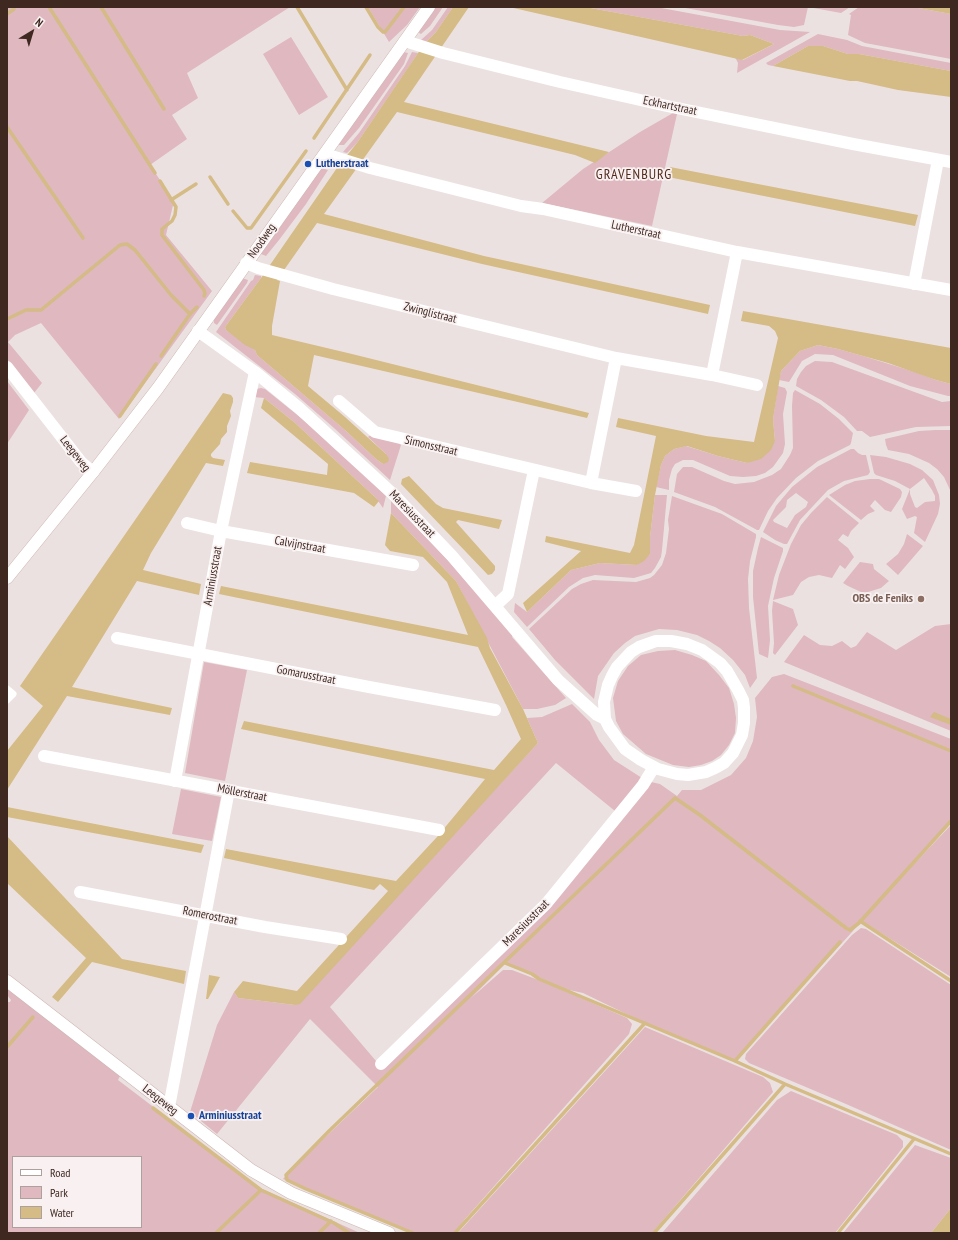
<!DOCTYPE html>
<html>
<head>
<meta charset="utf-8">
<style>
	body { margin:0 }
	#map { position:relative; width:958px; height:1240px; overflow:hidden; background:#ece1e1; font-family:"PT Sans Narrow",sans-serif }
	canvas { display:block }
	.frame { position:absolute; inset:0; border:8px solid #3e2820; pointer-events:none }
	.legend { position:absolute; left:12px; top:1156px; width:130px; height:72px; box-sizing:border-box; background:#f9f1f1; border:1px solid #aea19d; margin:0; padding:5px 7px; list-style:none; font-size:12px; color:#3e2820 }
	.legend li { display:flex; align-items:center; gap:8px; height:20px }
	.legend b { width:20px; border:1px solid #aea19d }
	.north { position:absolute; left:12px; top:12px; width:40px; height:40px; -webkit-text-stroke:3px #f9f1f1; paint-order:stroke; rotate:38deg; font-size:11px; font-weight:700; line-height:16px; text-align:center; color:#3e2820 }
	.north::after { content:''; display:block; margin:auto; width:14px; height:18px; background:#3e2820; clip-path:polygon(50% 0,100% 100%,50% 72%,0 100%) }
</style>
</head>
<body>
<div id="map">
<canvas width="958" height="1240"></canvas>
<div class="frame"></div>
<ul class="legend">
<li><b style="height:5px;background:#fff"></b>Road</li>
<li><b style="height:11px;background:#dfb8c0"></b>Park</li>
<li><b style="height:11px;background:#d5bb85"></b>Water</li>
</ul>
<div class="north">N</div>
</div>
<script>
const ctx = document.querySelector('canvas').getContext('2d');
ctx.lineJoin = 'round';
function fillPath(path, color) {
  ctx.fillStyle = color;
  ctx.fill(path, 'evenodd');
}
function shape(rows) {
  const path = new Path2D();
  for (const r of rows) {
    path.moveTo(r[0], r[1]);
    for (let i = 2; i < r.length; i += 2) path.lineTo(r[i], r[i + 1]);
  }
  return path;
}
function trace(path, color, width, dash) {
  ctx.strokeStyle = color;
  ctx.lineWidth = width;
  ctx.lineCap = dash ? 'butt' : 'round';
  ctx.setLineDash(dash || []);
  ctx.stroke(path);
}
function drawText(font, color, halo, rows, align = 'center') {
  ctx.font = font + ' "PT Sans Narrow",sans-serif';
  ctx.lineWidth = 3.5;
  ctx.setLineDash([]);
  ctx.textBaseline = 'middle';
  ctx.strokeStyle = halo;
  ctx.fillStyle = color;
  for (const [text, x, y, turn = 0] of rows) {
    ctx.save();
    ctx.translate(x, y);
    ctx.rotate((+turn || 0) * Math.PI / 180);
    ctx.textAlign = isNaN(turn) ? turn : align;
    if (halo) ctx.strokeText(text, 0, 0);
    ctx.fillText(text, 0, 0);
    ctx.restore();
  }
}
const green = shape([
	[7,7,290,7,187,73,198,98,172,115,187,139,150,165,174,201,166,235,212,291,119,419,41,323,15,335,8,342,42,383,34,393,7,359],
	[368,7,420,7,407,25,389,42],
	[435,7,443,7,430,26,421,34,419,33,420,29],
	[448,7,453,7,436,32,426,42,421,40,432,30],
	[585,7,656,7,780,30,810,32,737,73,738,63,735,57,743,60,774,44,750,35,743,36],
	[680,7,850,7,841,13,808,7,804,25,794,27,778,25],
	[859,7,913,7,951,14,951,59,865,43,848,35,851,15,849,14],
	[818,34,847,40,862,46,951,63,951,71,859,54,848,54,823,46,808,46,773,66,768,65,766,63],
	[291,37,328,97,299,115,263,54],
	[403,52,408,53,404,64,359,128,344,145,339,145,339,142],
	[412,52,418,53,408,68,357,143,347,153,343,152,359,133,405,66],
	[673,113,677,114,652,226,542,203,583,169,640,132],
	[321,168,328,170,306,204,279,240,266,256,261,254,261,252],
	[255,275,261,276,261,278,225,327,226,330,255,350,257,355,346,431,376,459,383,464,386,454,368,437,372,434,397,441,401,445,390,480,334,428,295,394,216,332,251,281,253,280],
	[242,278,248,280,247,283,217,325,214,323,214,318],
	[818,345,838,349,863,356,915,372,936,380,951,384,951,396,948,396,910,386,833,355,815,354,802,361,789,382,779,380,781,371,800,351],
	[815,361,832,362,942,402,951,401,951,426,916,427,870,437,862,431,857,431,844,417,821,400,796,386,797,379,801,372,806,366],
	[7,381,29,410,7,444],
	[778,386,785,388,787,392,783,414,785,444,783,453,773,467,765,473,756,476,743,477,730,476,693,460,683,460,675,464,672,469,669,480,669,490,656,487,661,465,665,456,674,449,686,446,718,456,747,463,775,441,773,419],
	[261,388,265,389,311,426,365,475,386,496,383,508,376,498,294,422,264,398,254,397,256,389],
	[795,390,820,404,839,419,853,433,851,443,850,445,818,461,796,478,777,498,768,511,759,530,757,530,715,507,674,492,677,474,683,467,692,467,724,481,735,484,754,482,772,475,781,469,790,455,793,448,792,406,793,393],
	[935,430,951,430,951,492,944,477,937,469,929,463,909,454,888,450,886,445,885,439,919,431],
	[851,449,854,449,858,453,862,455,866,455,870,472,868,475,844,481,828,490,800,520,787,544,784,544,775,540,763,532,776,506,792,487,817,467],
	[796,493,808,502,806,507,795,515,787,528,774,522,773,520,786,507,787,500],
	[870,455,886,457,910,464,922,470,933,480,939,495,940,504,938,514,925,542,914,533,917,517,915,516,907,519,902,509,910,489,895,481,876,475,874,473],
	[924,478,932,490,935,496,935,501,925,502,917,508,915,507,910,494,910,489],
	[870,479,879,479,900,489,902,492,901,497,891,512,885,510,875,500,870,506,875,511,868,514,861,520,829,495,845,485,855,481],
	[655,495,667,495,662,550,661,557,655,568,651,573,634,578,595,575,583,578,569,587,527,627,514,612,515,603,527,612,571,570,600,563,637,565,650,554,650,537],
	[672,496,722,514,756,534,756,537,750,561,748,579,749,608,757,678,750,688,745,675,733,660,720,648,709,641,697,635,677,630,659,629,635,636,625,643,614,653,598,676,594,699,555,660,529,629,572,589,581,584,593,580,636,582,650,578,654,575,662,565,666,553,669,529,668,520],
	[827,497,859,523,851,531,848,537,843,534,838,540,848,548,854,557,845,569,840,565,832,578,819,575,809,577,801,582,793,595,773,600,779,575,791,544,801,525,811,513],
	[391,501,447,559,513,635,512,637,566,698,555,705,537,709,523,709,456,581,391,513],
	[907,534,923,546,898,575,886,564,898,554,904,544],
	[761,537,783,548,783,551,774,578,768,606,770,640,768,658,759,654,753,597,753,571,758,548],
	[860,562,873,564,874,569,889,581,881,588,868,592,861,592,848,586,843,583],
	[773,601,793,609,798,625,775,655,773,653,774,643,772,611],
	[951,624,951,731,784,662,804,635,820,645,832,646,842,641,851,648,856,646,867,632,896,650,935,626],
	[675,650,692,655,706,661,719,675,729,688,734,704,736,718,735,733,729,745,721,755,712,761,701,765,689,767,673,765,646,754,623,734,616,721,613,698,618,681,628,666,641,655,658,651],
	[204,662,247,670,225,781,185,773],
	[784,674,951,739,951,821,880,900,951,825,951,977,862,921,735,1061,645,1023,583,993,560,988,532,974,505,964,471,998,503,970,512,970,549,984,627,1018,632,1024,629,1034,465,1219,454,1233,413,1233,283,1179,296,1165,378,1087,310,1019,217,1134,190,1112,217,1025,234,992,238,998,295,1005,538,743,527,718,542,717,572,704,590,722,599,740,614,760,642,778,615,811,556,763,330,1007,382,1068,547,910,647,789,651,782,660,784,677,796,682,790,701,790,731,775,746,758,753,741,757,717,755,698,772,677],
	[181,789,221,797,212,841,172,834],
	[861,928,866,929,951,985,951,1150,846,1104,749,1063,745,1059,746,1054,852,935],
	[7,987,120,1076,118,1080,260,1188,360,1233,7,1233,7,1002,10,1002,11,1000,7,995],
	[13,1157,141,1157,141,1227,13,1227],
	[645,1027,763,1077,770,1083,773,1092,652,1233,458,1233],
	[791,1091,897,1135,903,1141,903,1147,897,1155,835,1233,662,1233,777,1100],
	[915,1145,951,1158,951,1208,931,1233,843,1233]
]);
const water = shape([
	[453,7,469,7,404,102,609,152,595,163,575,155,397,112,324,214,484,256,710,305,708,314,482,264,317,223,277,280,280,281,272,326,272,335,352,354,589,413,587,418,314,355,308,386,345,417,386,454,389,459,388,462,383,464,376,459,346,431,257,355,255,350,245,345,226,330,225,327,261,278,339,165,357,143,418,53,426,42,436,32],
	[509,7,585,7,743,36,750,35,774,44,742,60],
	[913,7,951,7,951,14],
	[808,46,823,46,848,54,859,54,951,71,951,97,898,90,857,81,850,81,773,66],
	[670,167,918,215,915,226,668,177],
	[743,311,951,348,951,384,936,380,888,363,838,349,818,345,800,351,781,371,773,419,775,441,771,450,761,459,747,463,718,456,687,446,674,449,665,456,661,465,655,495,650,537,650,554,644,561,637,565,600,563,571,570,527,612,523,603,581,551,545,542,546,536,630,553,634,545,656,436,616,427,618,418,706,436,754,442,778,338,775,331,769,326,741,321],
	[223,393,231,395,233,398,233,402,230,411,231,416,227,426,227,432,221,439,220,444,211,454,211,456,213,458,225,460,223,466,206,463,151,553,143,570,201,584,199,595,137,581,72,687,172,708,170,715,67,696,7,790,7,751,43,706,20,686],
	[264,398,294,422,376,498,379,501,374,507,354,493,247,473,250,462,327,475,328,464,261,408],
	[409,476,436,504,443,508,502,520,499,529,458,520,456,522,495,566,495,570,492,574,488,575,401,484,402,479],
	[391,513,456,581,487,638,490,648,523,709,538,743,300,1004,295,1005,238,998,234,992,243,981,297,991,388,891,380,884,374,890,224,858,226,849,396,881,437,837,485,779,241,729,244,721,494,770,521,739,506,705,478,647,219,594,221,586,468,635,447,582,423,557,390,551,385,545],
	[934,712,951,719,951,725,930,717],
	[7,807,204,845,201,853,7,817],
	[7,836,122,959,186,971,184,984,92,962,58,1002,52,997,86,958,7,883],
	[209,975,220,977,208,999,206,999],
	[951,1208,951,1233,931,1233]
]);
const stream = shape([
	[49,7,155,173],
	[101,7,164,109],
	[297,7,347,90],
	[366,7,378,27,383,32,385,32,404,7],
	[7,14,14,9],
	[7,127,83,238],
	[314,138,370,55],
	[210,177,228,204],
	[160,181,176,207,175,215,172,221,162,229,162,235,204,290,205,294,204,296],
	[171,200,196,184],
	[233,211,247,228,251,228,306,151],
	[7,319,26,310,41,310,120,245,127,244,135,250,171,295,190,314],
	[161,356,190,314,197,307],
	[120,416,156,364],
	[793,686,951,751],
	[860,921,951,981],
	[505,963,532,974,539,979,735,1061,785,1084,951,1154],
	[7,1047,33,1017],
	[735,1061,840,942],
	[153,1108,261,1190,334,1223,349,1233],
	[216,1233,261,1190],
	[319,1233,331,1221],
	[413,1233,306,1189,287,1180,286,1175,329,1131,675,798,700,815,846,928,850,930,859,923,951,821],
	[455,1233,645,1023],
	[654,1233,785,1084],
	[838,1233,914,1139]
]);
const lane = shape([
	[7,689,13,694,7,700]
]);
const street = shape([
	[405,41,443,53,560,82,667,106,853,144,951,162],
	[325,154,370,168,521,206,543,209,737,252,951,290],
	[246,263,258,268,333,289,616,358,712,375,757,385],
	[914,284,938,160],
	[198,331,255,372,299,408,394,495,452,556,558,680,597,715,605,719],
	[7,367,81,462,93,472],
	[712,375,737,252],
	[339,401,375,432,591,483,636,491],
	[591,483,616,358],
	[187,523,221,531,413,565],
	[495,606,508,594,534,470],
	[117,638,369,687,495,710],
	[656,641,671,641,687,644,702,650,720,663,727,671,738,690,743,700,744,708,744,723,742,735,733,753,724,763,715,768,706,772,688,775,677,774,658,769,641,760,625,749,609,727,605,719,604,702,608,685,612,676,617,667,631,652,639,647,656,641],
	[44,756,439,830],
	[175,781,221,531,255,372],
	[80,892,265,927,341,939],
	[381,1064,546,904,643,785,654,767],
	[169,1107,229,790]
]);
const secondary = shape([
	[7,578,93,472,158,388,429,7],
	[7,981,251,1170,291,1193,389,1233]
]);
const markers = [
	[308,164,4,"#1a4fb4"],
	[921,599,4,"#8d6e63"],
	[191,1116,4,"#1a4fb4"]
];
const streetNames = [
	["Eckhartstraat",670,106,12],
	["Lutherstraat",636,230,12],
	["Noodweg",262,241,-55],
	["Zwinglistraat",430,313,14],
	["Simonsstraat",431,446,13],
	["Leegeweg",75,454,52],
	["Maresiusstraat",412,514,46],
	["Calvijnstraat",300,545,10],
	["Arminiusstraat",213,576,-80],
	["Gomarusstraat",306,675,11],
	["Möllerstraat",242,793,11],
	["Romerostraat",210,916,11],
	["Maresiusstraat",526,923,-45],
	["Leegeweg",160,1100,38]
];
const transitNames = [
	["Lutherstraat",316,164],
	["Arminiusstraat",199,1116]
];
const educationNames = [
	["OBS de Feniks",913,599]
];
const quarterNames = [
	["GRAVENBURG",634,175]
];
fillPath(green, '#dfb8c0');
fillPath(water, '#d5bb85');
trace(stream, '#d5bb85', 3.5);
trace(secondary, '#cdb7b3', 13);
trace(lane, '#fff', 7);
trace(street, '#fff', 12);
trace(secondary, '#fff', 12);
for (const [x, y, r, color] of markers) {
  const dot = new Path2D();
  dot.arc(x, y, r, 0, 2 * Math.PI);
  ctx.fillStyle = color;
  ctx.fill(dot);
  trace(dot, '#f9f1f1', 1.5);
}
drawText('12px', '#3e2820', '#f9f1f1', streetNames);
drawText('bold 12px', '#164399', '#f9f1f1', transitNames, 'left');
drawText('bold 12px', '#785e54', '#f9f1f1', educationNames, 'right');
ctx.letterSpacing = '1px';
drawText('14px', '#512a1b', '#f9f1f1', quarterNames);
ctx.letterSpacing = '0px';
</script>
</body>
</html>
